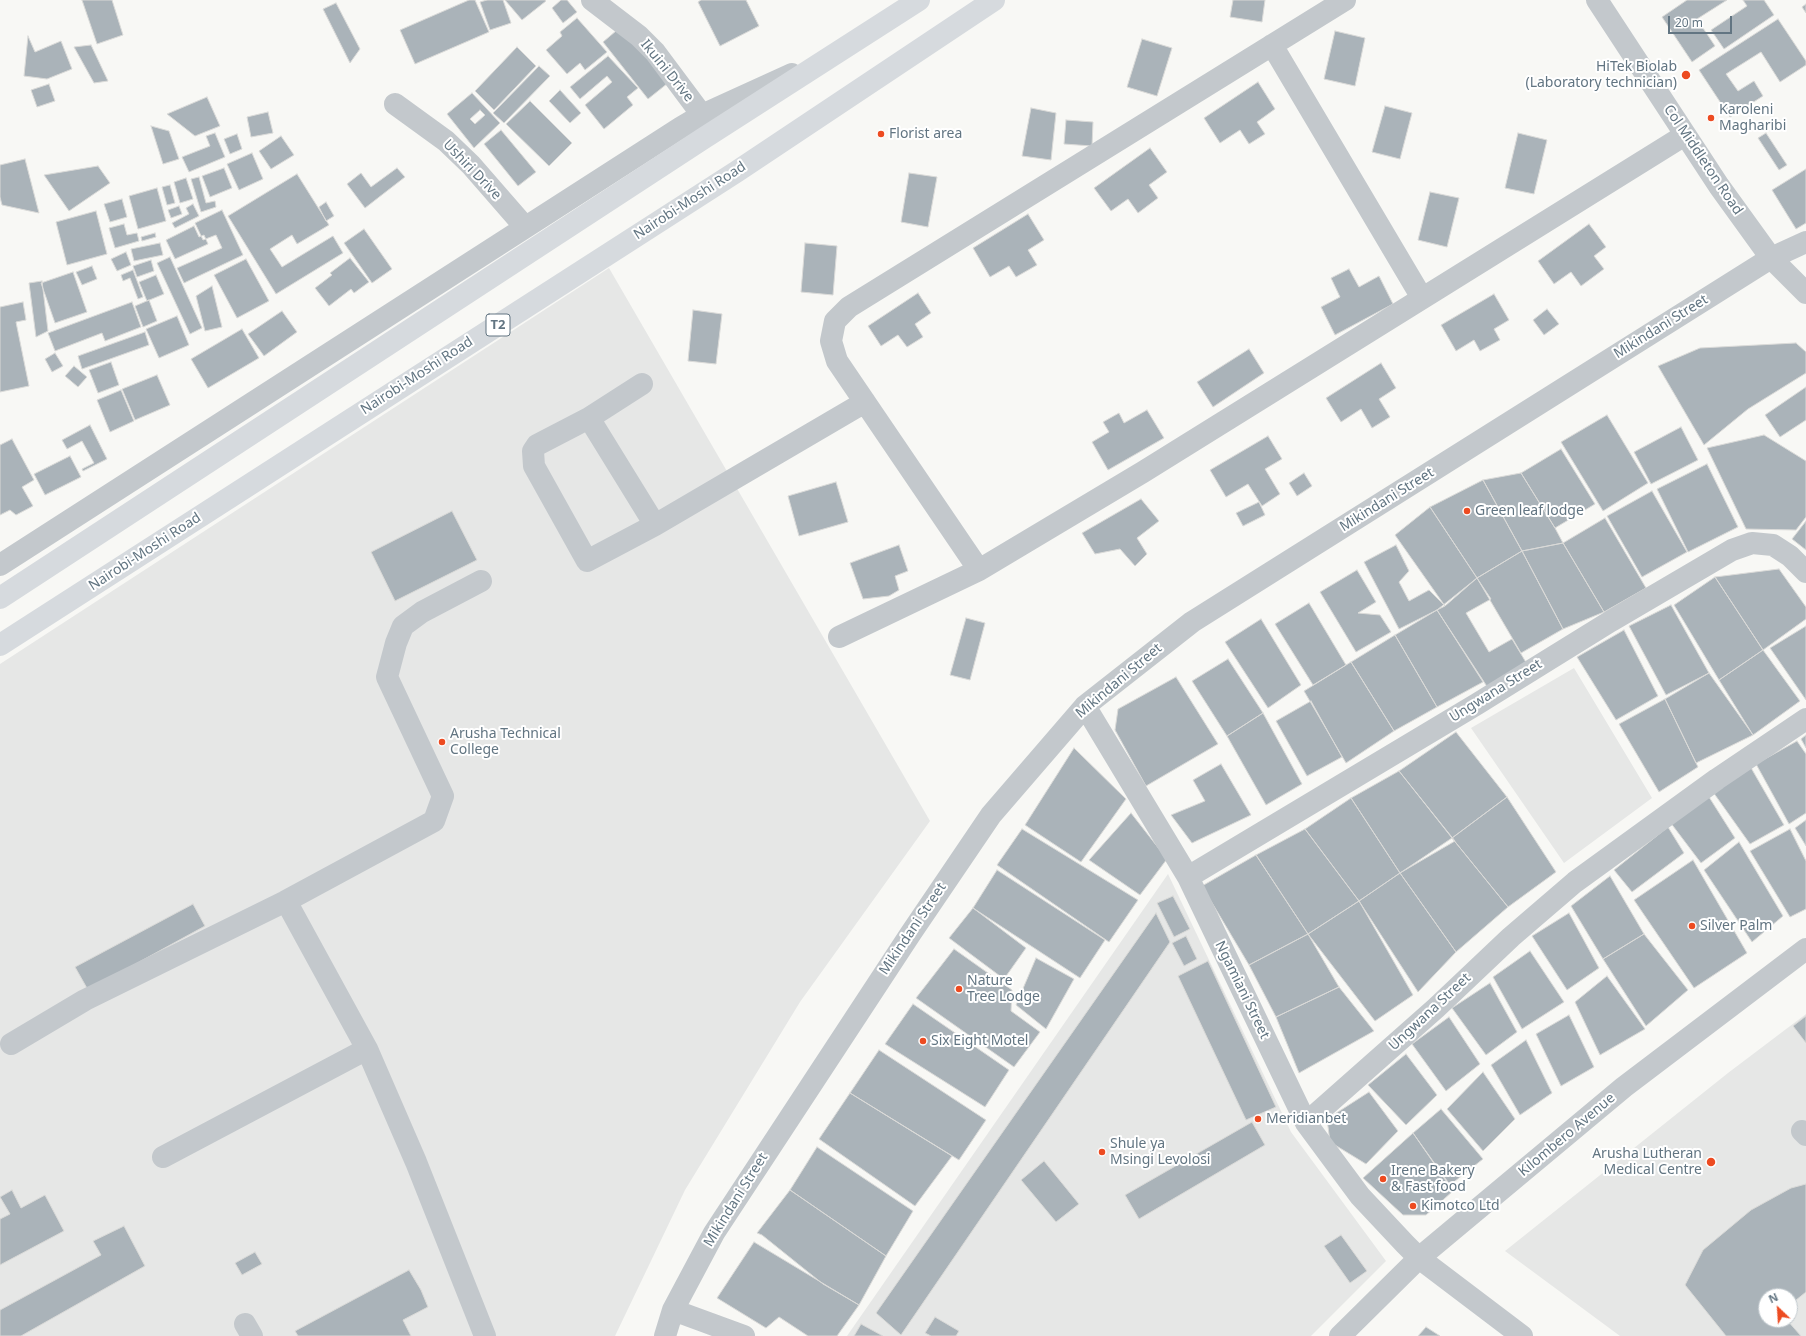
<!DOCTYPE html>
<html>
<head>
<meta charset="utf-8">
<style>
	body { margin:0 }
	#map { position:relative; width:1806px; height:1336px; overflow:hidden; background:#f8f8f5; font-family:"Noto Sans",sans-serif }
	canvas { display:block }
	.north { position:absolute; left:1758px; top:1288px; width:40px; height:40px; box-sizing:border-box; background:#fff; border:1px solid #c0c8cd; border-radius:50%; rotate:335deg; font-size:11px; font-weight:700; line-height:16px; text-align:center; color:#627582 }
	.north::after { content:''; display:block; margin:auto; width:14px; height:18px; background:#ed4b21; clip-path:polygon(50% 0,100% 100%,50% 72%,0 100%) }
	.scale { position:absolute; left:1668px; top:16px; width:64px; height:18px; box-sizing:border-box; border:2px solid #627582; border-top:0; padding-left:5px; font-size:12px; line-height:14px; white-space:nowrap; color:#627582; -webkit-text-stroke:3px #fff; paint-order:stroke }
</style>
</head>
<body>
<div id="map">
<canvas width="1806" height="1336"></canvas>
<div class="north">N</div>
<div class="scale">20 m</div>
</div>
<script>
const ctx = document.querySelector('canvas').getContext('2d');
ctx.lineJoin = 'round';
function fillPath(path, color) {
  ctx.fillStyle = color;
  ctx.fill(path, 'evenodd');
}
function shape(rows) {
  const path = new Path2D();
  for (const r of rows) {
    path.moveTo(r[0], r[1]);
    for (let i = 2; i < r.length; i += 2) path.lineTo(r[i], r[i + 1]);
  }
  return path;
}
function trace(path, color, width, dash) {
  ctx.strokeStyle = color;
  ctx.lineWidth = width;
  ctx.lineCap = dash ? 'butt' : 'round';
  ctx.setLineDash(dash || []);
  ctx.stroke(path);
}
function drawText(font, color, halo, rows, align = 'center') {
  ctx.font = font + ' "Noto Sans",sans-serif';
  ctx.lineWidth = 4;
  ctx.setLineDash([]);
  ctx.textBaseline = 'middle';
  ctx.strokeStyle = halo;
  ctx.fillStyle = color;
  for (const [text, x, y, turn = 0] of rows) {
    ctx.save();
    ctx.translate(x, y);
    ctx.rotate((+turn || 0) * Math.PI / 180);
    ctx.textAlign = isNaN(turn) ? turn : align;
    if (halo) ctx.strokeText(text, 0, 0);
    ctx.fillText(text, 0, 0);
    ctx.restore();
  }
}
const built = shape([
	[609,268,930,821,800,1002,685,1190,615,1336,0,1336,0,664],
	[1574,668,1652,798,1564,863,1471,728],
	[1168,874,1291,1132,1386,1261,1311,1336,847,1336],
	[1806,1014,1806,1336,1620,1336,1505,1251,1728,1073],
	[1766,1296,1790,1296,1790,1320,1766,1320]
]);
const building = shape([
	[82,0,112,0,123,35,97,44,82,0],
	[469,0,475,0,489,32,415,64,400,30,469,0],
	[487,0,503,0,511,23,490,30,480,2,487,0],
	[505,0,545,0,546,1,522,20,505,0],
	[561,0,567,0,577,12,563,23,552,8,561,0],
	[701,0,746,0,759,26,720,46,698,2,701,0],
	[1233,0,1265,0,1262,22,1230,17,1233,0],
	[1687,0,1727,0,1697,19,1715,46,1692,62,1662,17,1687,0],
	[1743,0,1764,0,1774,15,1724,49,1711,30,1747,6,1743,0],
	[336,3,360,49,350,63,323,9,336,3],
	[1806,4,1806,13,1802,7,1806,4],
	[577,18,607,52,585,70,580,63,567,74,546,50,562,36,560,32,577,18],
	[1778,19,1806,61,1806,65,1780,82,1761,52,1726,74,1738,91,1754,81,1763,96,1730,117,1699,70,1778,19],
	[623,25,668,83,648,99,603,42,623,25],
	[1335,31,1365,38,1355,86,1324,79,1335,31],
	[28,36,35,52,61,41,72,69,47,79,24,76,28,36],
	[1142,39,1172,48,1157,96,1127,87,1142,39],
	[91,45,108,81,94,83,74,47,91,45],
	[517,47,536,66,494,110,475,91,517,47],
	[608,56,638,88,627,97,633,105,604,129,585,105,612,82,607,76,580,99,570,87,608,56],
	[539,66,550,76,504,123,493,113,539,66],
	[1258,82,1275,109,1257,122,1265,134,1249,144,1240,130,1220,143,1204,118,1258,82],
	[49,84,55,101,37,107,31,90,49,84],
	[560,90,581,113,570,123,549,101,560,90],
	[472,93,500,123,474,148,447,114,472,93],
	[480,110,485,115,475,124,470,119,480,110],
	[207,97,220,126,195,136,167,114,207,97],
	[530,101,572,143,549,166,506,124,530,101],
	[1385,106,1412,113,1400,159,1372,152,1385,106],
	[1031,108,1056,113,1051,160,1022,156,1031,108],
	[268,112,273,133,251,137,247,117,268,112],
	[1066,120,1093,122,1092,146,1064,144,1066,120],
	[151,126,169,131,179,159,163,164,151,126],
	[501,130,536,172,518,186,484,144,501,130],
	[215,133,225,157,189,172,182,157,210,146,206,136,215,133],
	[1518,133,1547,140,1534,194,1505,188,1518,133],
	[1766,133,1787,165,1779,170,1758,138,1766,133],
	[237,134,242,149,230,154,224,139,237,134],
	[281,136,294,155,271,169,259,151,281,136],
	[1150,148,1167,172,1149,185,1158,198,1138,213,1128,199,1111,211,1094,188,1150,148],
	[252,153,263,179,239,190,227,164,252,153],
	[25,159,39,213,2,205,0,197,0,165,25,159],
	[98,166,110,183,69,211,44,175,98,166],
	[224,168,232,188,210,197,202,176,224,168],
	[397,168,405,177,365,208,347,184,361,173,371,187,397,168],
	[1806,169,1806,223,1796,229,1772,190,1806,169],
	[909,173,937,177,928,227,901,222,909,173],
	[297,174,329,225,297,244,292,235,270,249,282,267,333,236,343,253,276,294,228,216,297,174],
	[199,177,206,203,215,201,216,207,201,212,191,179,199,177],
	[186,178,193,199,180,203,174,182,186,178],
	[170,185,175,203,167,205,162,187,170,185],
	[157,188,166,221,138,229,129,196,157,188],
	[1430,192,1459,198,1447,247,1418,240,1430,192],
	[122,199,127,217,110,222,104,204,122,199],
	[326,202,334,216,326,221,319,207,326,202],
	[193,204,199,216,175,228,172,223,189,214,186,208,193,204],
	[179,206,182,214,171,218,168,210,179,206],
	[222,210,243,255,184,283,177,268,222,248,216,235,203,240,195,223,222,210],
	[96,211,107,254,67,265,56,222,96,211],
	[1028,214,1044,240,1028,250,1037,265,1016,277,1009,266,990,277,973,248,1028,214],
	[124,224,127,235,137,233,139,241,115,248,109,228,124,224],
	[1589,224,1606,247,1594,256,1604,269,1581,286,1571,272,1554,284,1538,261,1589,224],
	[194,226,199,237,204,235,208,244,175,259,166,240,194,226],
	[364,229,392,269,372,283,344,243,364,229],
	[155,233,156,237,142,241,141,237,155,233],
	[160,243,163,255,134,261,131,249,160,243],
	[805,243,837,246,833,295,801,292,805,243],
	[126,252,131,265,117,271,111,259,126,252],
	[170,257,202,328,190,334,157,263,170,257],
	[350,258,369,282,354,293,351,289,329,306,315,288,332,275,330,273,350,258],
	[246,259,269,301,237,318,214,275,246,259],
	[151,260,154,271,137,277,133,266,151,260],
	[92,266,97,279,82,285,76,272,92,266],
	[1349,269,1359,287,1379,276,1393,304,1335,335,1321,307,1340,297,1331,278,1349,269],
	[133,270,143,297,138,299,130,278,123,281,121,275,133,270],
	[73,272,87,312,55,323,41,283,73,272],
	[156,275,164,294,147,301,139,282,156,275],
	[42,281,48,331,36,337,29,283,42,281],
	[212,286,222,327,205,331,196,296,212,286],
	[918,293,931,313,915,324,923,337,907,347,898,335,881,346,868,326,918,293],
	[1494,294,1509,320,1494,329,1500,340,1480,351,1474,340,1456,351,1441,325,1494,294],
	[149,300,157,321,143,327,135,306,149,300],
	[23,302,26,320,16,322,29,386,0,392,0,307,23,302],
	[132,302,141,327,105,341,102,333,55,351,48,333,132,302],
	[1547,309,1559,324,1544,335,1533,320,1547,309],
	[693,310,722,314,716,364,688,361,693,310],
	[282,311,297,332,264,356,248,334,282,311],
	[177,316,189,345,159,358,146,329,177,316],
	[242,329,259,358,208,388,191,359,242,329],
	[145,332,149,345,82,369,78,356,145,332],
	[1796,343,1806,352,1806,373,1748,409,1704,445,1658,366,1700,348,1796,343],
	[1249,349,1264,373,1213,407,1197,382,1249,349],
	[55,353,63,366,52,372,45,359,55,353],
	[111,362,119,385,98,393,89,370,111,362],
	[1381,363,1396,388,1379,399,1390,417,1372,428,1361,409,1341,422,1326,398,1381,363],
	[74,366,87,377,78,387,65,376,74,366],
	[157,375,170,405,135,420,122,389,157,375],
	[1806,387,1806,420,1780,437,1765,415,1806,387],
	[121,390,134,421,110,432,97,400,121,390],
	[1147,410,1164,438,1108,470,1092,442,1109,432,1103,422,1119,413,1124,423,1147,410],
	[1607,415,1648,483,1603,511,1561,442,1607,415],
	[90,425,107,459,83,471,82,469,94,463,82,441,67,449,62,440,90,425],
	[1681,427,1698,460,1651,484,1634,452,1681,427],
	[1764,435,1806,461,1806,517,1796,530,1746,529,1707,448,1764,435],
	[1268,436,1282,459,1265,469,1280,494,1262,506,1248,484,1226,497,1210,470,1268,436],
	[12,439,34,480,22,487,33,506,16,515,10,510,0,515,0,445,12,439],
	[1561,449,1595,504,1555,528,1521,473,1561,449],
	[70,456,81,477,45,495,34,474,70,456],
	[1707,464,1738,527,1688,552,1657,489,1707,464],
	[1304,473,1312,486,1297,496,1289,483,1304,473],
	[1521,473,1555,528,1563,543,1522,551,1483,480,1521,473],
	[1483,480,1522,551,1477,578,1430,507,1483,480],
	[836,482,848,522,799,536,788,496,836,482],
	[1652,491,1687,552,1642,577,1607,516,1652,491],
	[1141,499,1159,521,1137,538,1147,554,1135,566,1120,549,1095,554,1082,533,1141,499],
	[1259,502,1265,515,1243,526,1236,513,1259,502],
	[1430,507,1477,578,1445,606,1395,535,1430,507],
	[452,511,477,560,395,601,371,552,452,511],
	[1605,518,1646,588,1604,612,1563,543,1605,518],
	[1806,521,1806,550,1792,539,1806,521],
	[1563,543,1604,612,1563,629,1522,551,1563,543],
	[899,545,908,571,895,576,899,590,889,596,863,599,850,563,899,545],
	[1396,545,1409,571,1399,582,1409,601,1429,590,1445,606,1399,629,1364,562,1396,545],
	[1522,551,1563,629,1521,653,1477,578,1522,551],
	[1779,569,1806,607,1806,619,1763,650,1715,577,1779,569],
	[1357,570,1376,602,1358,613,1380,615,1391,632,1356,652,1320,592,1357,570],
	[1715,577,1763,650,1719,680,1674,605,1715,577],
	[1477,578,1491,599,1466,613,1489,652,1512,639,1527,664,1488,688,1437,610,1477,578],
	[1309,603,1346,665,1313,685,1275,624,1309,603],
	[1671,605,1709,673,1666,695,1629,626,1671,605],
	[1437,610,1483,682,1437,707,1395,635,1437,610],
	[966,618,985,623,970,680,950,675,966,618],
	[1261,619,1301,685,1268,708,1225,642,1261,619],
	[1806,626,1806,700,1770,648,1806,626],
	[1624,630,1658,696,1616,720,1577,657,1624,630],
	[1395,635,1437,707,1394,731,1351,662,1395,635],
	[1763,650,1800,701,1753,735,1719,680,1763,650],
	[1228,659,1263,713,1227,736,1192,681,1228,659],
	[1351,662,1394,731,1346,763,1304,691,1351,662],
	[1709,673,1753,735,1696,763,1665,699,1709,673],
	[1176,677,1218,744,1146,786,1115,730,1118,709,1176,677],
	[1665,699,1698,767,1659,792,1619,724,1665,699],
	[1311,701,1342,757,1307,776,1276,721,1311,701],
	[1263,713,1302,784,1266,805,1227,736,1263,713],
	[1456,732,1507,797,1452,838,1399,771,1456,732],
	[1806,735,1806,748,1801,739,1806,735],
	[1797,741,1806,754,1806,813,1789,824,1756,764,1797,741],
	[1074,748,1126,799,1081,862,1025,825,1074,748],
	[1221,764,1251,815,1192,843,1171,815,1205,801,1193,780,1221,764],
	[1750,766,1784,825,1750,844,1713,792,1750,766],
	[1399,771,1455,841,1400,873,1351,798,1399,771],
	[1507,797,1556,872,1508,907,1452,838,1507,797],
	[1709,797,1735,838,1701,863,1670,822,1709,797],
	[1351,798,1400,873,1359,901,1305,829,1351,798],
	[1131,813,1167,859,1140,895,1089,860,1131,813],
	[1806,820,1806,846,1795,828,1806,820],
	[1668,827,1684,853,1632,892,1614,870,1668,827],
	[1022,829,1138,900,1109,942,997,865,1022,829],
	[1305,829,1359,901,1308,934,1256,855,1305,829],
	[1790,829,1806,861,1806,909,1790,917,1750,851,1790,829],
	[1452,838,1508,907,1456,952,1400,873,1452,838],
	[1739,842,1783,916,1752,942,1704,870,1739,842],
	[1256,855,1308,934,1249,965,1202,886,1256,855],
	[1693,860,1747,953,1694,988,1634,900,1693,860],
	[997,870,1105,940,1080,978,973,908,997,870],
	[1400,873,1456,952,1418,992,1359,901,1400,873],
	[1610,876,1644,934,1603,959,1571,906,1610,876],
	[1173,896,1190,929,1174,937,1157,903,1173,896],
	[1359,901,1413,995,1375,1021,1308,934,1359,901],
	[193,904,205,926,88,990,75,967,193,904],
	[973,908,1026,948,1004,979,949,938,973,908],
	[1156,913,1170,942,901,1335,876,1313,1156,913],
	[1569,913,1599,968,1567,990,1532,936,1569,913],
	[1308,934,1339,987,1276,1017,1249,965,1308,934],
	[1644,934,1688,990,1646,1026,1603,959,1644,934],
	[1186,936,1197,959,1184,966,1172,943,1186,936],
	[954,949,1012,990,1011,1011,1040,1032,1014,1067,916,998,954,949],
	[1530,951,1564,1002,1522,1029,1493,977,1530,951],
	[1036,958,1074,979,1046,1029,1016,1005,1036,958],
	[1208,961,1276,1107,1246,1120,1178,976,1208,961],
	[1607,976,1645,1029,1600,1055,1575,1002,1607,976],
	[1490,983,1517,1032,1486,1055,1452,1008,1490,983],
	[1339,987,1374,1031,1299,1073,1276,1017,1339,987],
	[913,1004,1009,1070,985,1107,885,1044,913,1004],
	[1569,1015,1594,1067,1561,1086,1536,1034,1569,1015],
	[1806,1016,1806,1043,1793,1026,1806,1016],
	[1449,1017,1480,1064,1446,1091,1412,1044,1449,1017],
	[1526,1040,1552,1093,1520,1115,1491,1065,1526,1040],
	[879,1050,986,1120,959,1160,850,1093,879,1050],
	[1406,1054,1437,1095,1406,1125,1368,1085,1406,1054],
	[1483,1072,1515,1119,1483,1151,1447,1109,1483,1072],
	[1369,1092,1398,1131,1366,1164,1330,1142,1327,1119,1369,1092],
	[850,1093,952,1156,915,1206,819,1139,850,1093],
	[1441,1109,1483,1159,1450,1185,1413,1133,1441,1109],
	[1252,1122,1265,1145,1139,1219,1125,1195,1252,1122],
	[1413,1133,1453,1191,1426,1215,1403,1215,1363,1178,1413,1133],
	[817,1147,913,1211,886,1256,790,1190,817,1147],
	[1044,1161,1079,1204,1056,1222,1021,1180,1044,1161],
	[1806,1184,1806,1292,1790,1305,1790,1296,1766,1296,1766,1320,1787,1320,1801,1336,1726,1336,1685,1285,1703,1250,1751,1210,1791,1188,1806,1184],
	[12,1190,21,1208,45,1195,64,1231,0,1265,0,1219,10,1214,0,1197,12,1190],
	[790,1190,886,1256,859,1305,823,1284,762,1235,757,1233,790,1190],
	[124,1226,145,1266,21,1336,0,1336,0,1310,101,1255,93,1241,124,1226],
	[1341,1235,1367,1271,1350,1283,1324,1246,1341,1235],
	[754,1242,859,1305,837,1336,808,1336,779,1317,766,1328,717,1298,754,1242],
	[255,1252,262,1264,242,1275,235,1263,255,1252],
	[409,1270,421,1290,428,1307,403,1320,411,1336,298,1336,295,1331,409,1270],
	[935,1317,959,1331,956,1336,931,1336,925,1333,935,1317],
	[861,1324,883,1336,854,1336,861,1324],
	[1426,1327,1440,1336,1418,1336,1426,1327]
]);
const minor = shape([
	[592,0,639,36,655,52,702,115],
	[1597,0,1719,186,1771,258,1806,293],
	[1272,45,1422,298],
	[395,104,446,141,471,165,525,227],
	[642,384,589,418,537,445,533,451,534,466,587,561,655,525,865,402],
	[589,418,655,525],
	[0,565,680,128,702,115,792,74],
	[979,570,837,361,831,341,835,321,849,307,1345,0],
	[839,637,979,570,1143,472,1685,135],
	[1085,706,1188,877,1306,1123,1360,1196,1405,1244,1419,1258,1522,1336],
	[1188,877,1477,704,1611,621,1732,550,1752,543,1773,545,1790,556,1806,572],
	[286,901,367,1049,416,1162,485,1336],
	[11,1044,85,1000,286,901,434,821,443,796,387,677,396,643,403,626,422,612,481,581],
	[1306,1123,1436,1008,1511,937,1575,882,1717,779,1806,719],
	[1802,1131,1806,1135],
	[163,1157,367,1049],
	[673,1310,744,1336],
	[245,1324,252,1336],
	[665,1336,673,1310,714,1233,911,933,991,815,1085,706,1192,622,1771,258,1806,242],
	[1340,1336,1419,1258,1624,1087,1806,949]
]);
const highway = shape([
	[0,598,704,138,919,0],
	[0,645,736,172,994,0]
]);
const markers = [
	[1686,75,5,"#ed4b21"],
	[1711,118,4,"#ed4b21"],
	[881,134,4,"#ed4b21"],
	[1467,511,4,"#ed4b21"],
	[442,742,4,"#ed4b21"],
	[1692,926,4,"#ed4b21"],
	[959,989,4,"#ed4b21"],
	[923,1041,4,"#ed4b21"],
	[1258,1119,4,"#ed4b21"],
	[1102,1152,4,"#ed4b21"],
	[1711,1162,5,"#ed4b21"],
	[1383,1179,4,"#ed4b21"],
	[1413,1206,4,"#ed4b21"]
];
const shields = [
	[498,325,24]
];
const shieldNames = [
	["T2",498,325]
];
const poiNames = [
	["HiTek Biolab",1677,67,"right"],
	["(Laboratory technician)",1677,83,"right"],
	["Karoleni",1719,110],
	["Magharibi",1719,126],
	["Florist area",889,134],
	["Green leaf lodge",1475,511],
	["Arusha Technical",450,734],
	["College",450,750],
	["Silver Palm",1700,926],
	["Nature",967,981],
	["Tree Lodge",967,997],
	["Six Eight Motel",931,1041],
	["Meridianbet",1266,1119],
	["Shule ya",1110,1144],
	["Msingi Levolosi",1110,1160],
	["Arusha Lutheran",1702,1154,"right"],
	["Medical Centre",1702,1170,"right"],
	["Irene Bakery",1391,1171],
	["& Fast food",1391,1187],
	["Kimotco Ltd",1421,1206]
];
const streetNames = [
	["Ikuini Drive",667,71,51],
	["Col Middleton Road",1703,160,56],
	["Ushiri Drive",472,170,46],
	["Nairobi-Moshi Road",690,201,-33],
	["Mikindani Street",1661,327,-32],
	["Nairobi-Moshi Road",417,376,-33],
	["Mikindani Street",1387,500,-32],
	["Nairobi-Moshi Road",145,552,-33],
	["Mikindani Street",1119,681,-40],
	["Ungwana Street",1496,691,-32],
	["Mikindani Street",913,929,-56],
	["Ngamiani Street",1242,990,64],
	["Ungwana Street",1430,1012,-43],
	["Kilombero Avenue",1567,1135,-40],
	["Mikindani Street",736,1200,-58]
];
fillPath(built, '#e6e7e6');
fillPath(building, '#aab3b9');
trace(building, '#dadad8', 1);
trace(minor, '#c3c8cc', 22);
trace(highway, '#d6dade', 22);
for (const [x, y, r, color] of markers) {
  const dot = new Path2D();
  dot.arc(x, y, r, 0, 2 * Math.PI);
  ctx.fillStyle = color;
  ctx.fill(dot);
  trace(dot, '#fff', 1.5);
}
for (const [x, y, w] of shields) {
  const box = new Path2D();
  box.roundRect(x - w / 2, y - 11, w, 22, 3);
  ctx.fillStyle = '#fff';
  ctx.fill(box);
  trace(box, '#627582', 1);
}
drawText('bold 13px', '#627582', null, shieldNames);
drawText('14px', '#627582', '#fff', poiNames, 'left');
drawText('14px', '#627582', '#fff', streetNames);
</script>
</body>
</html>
